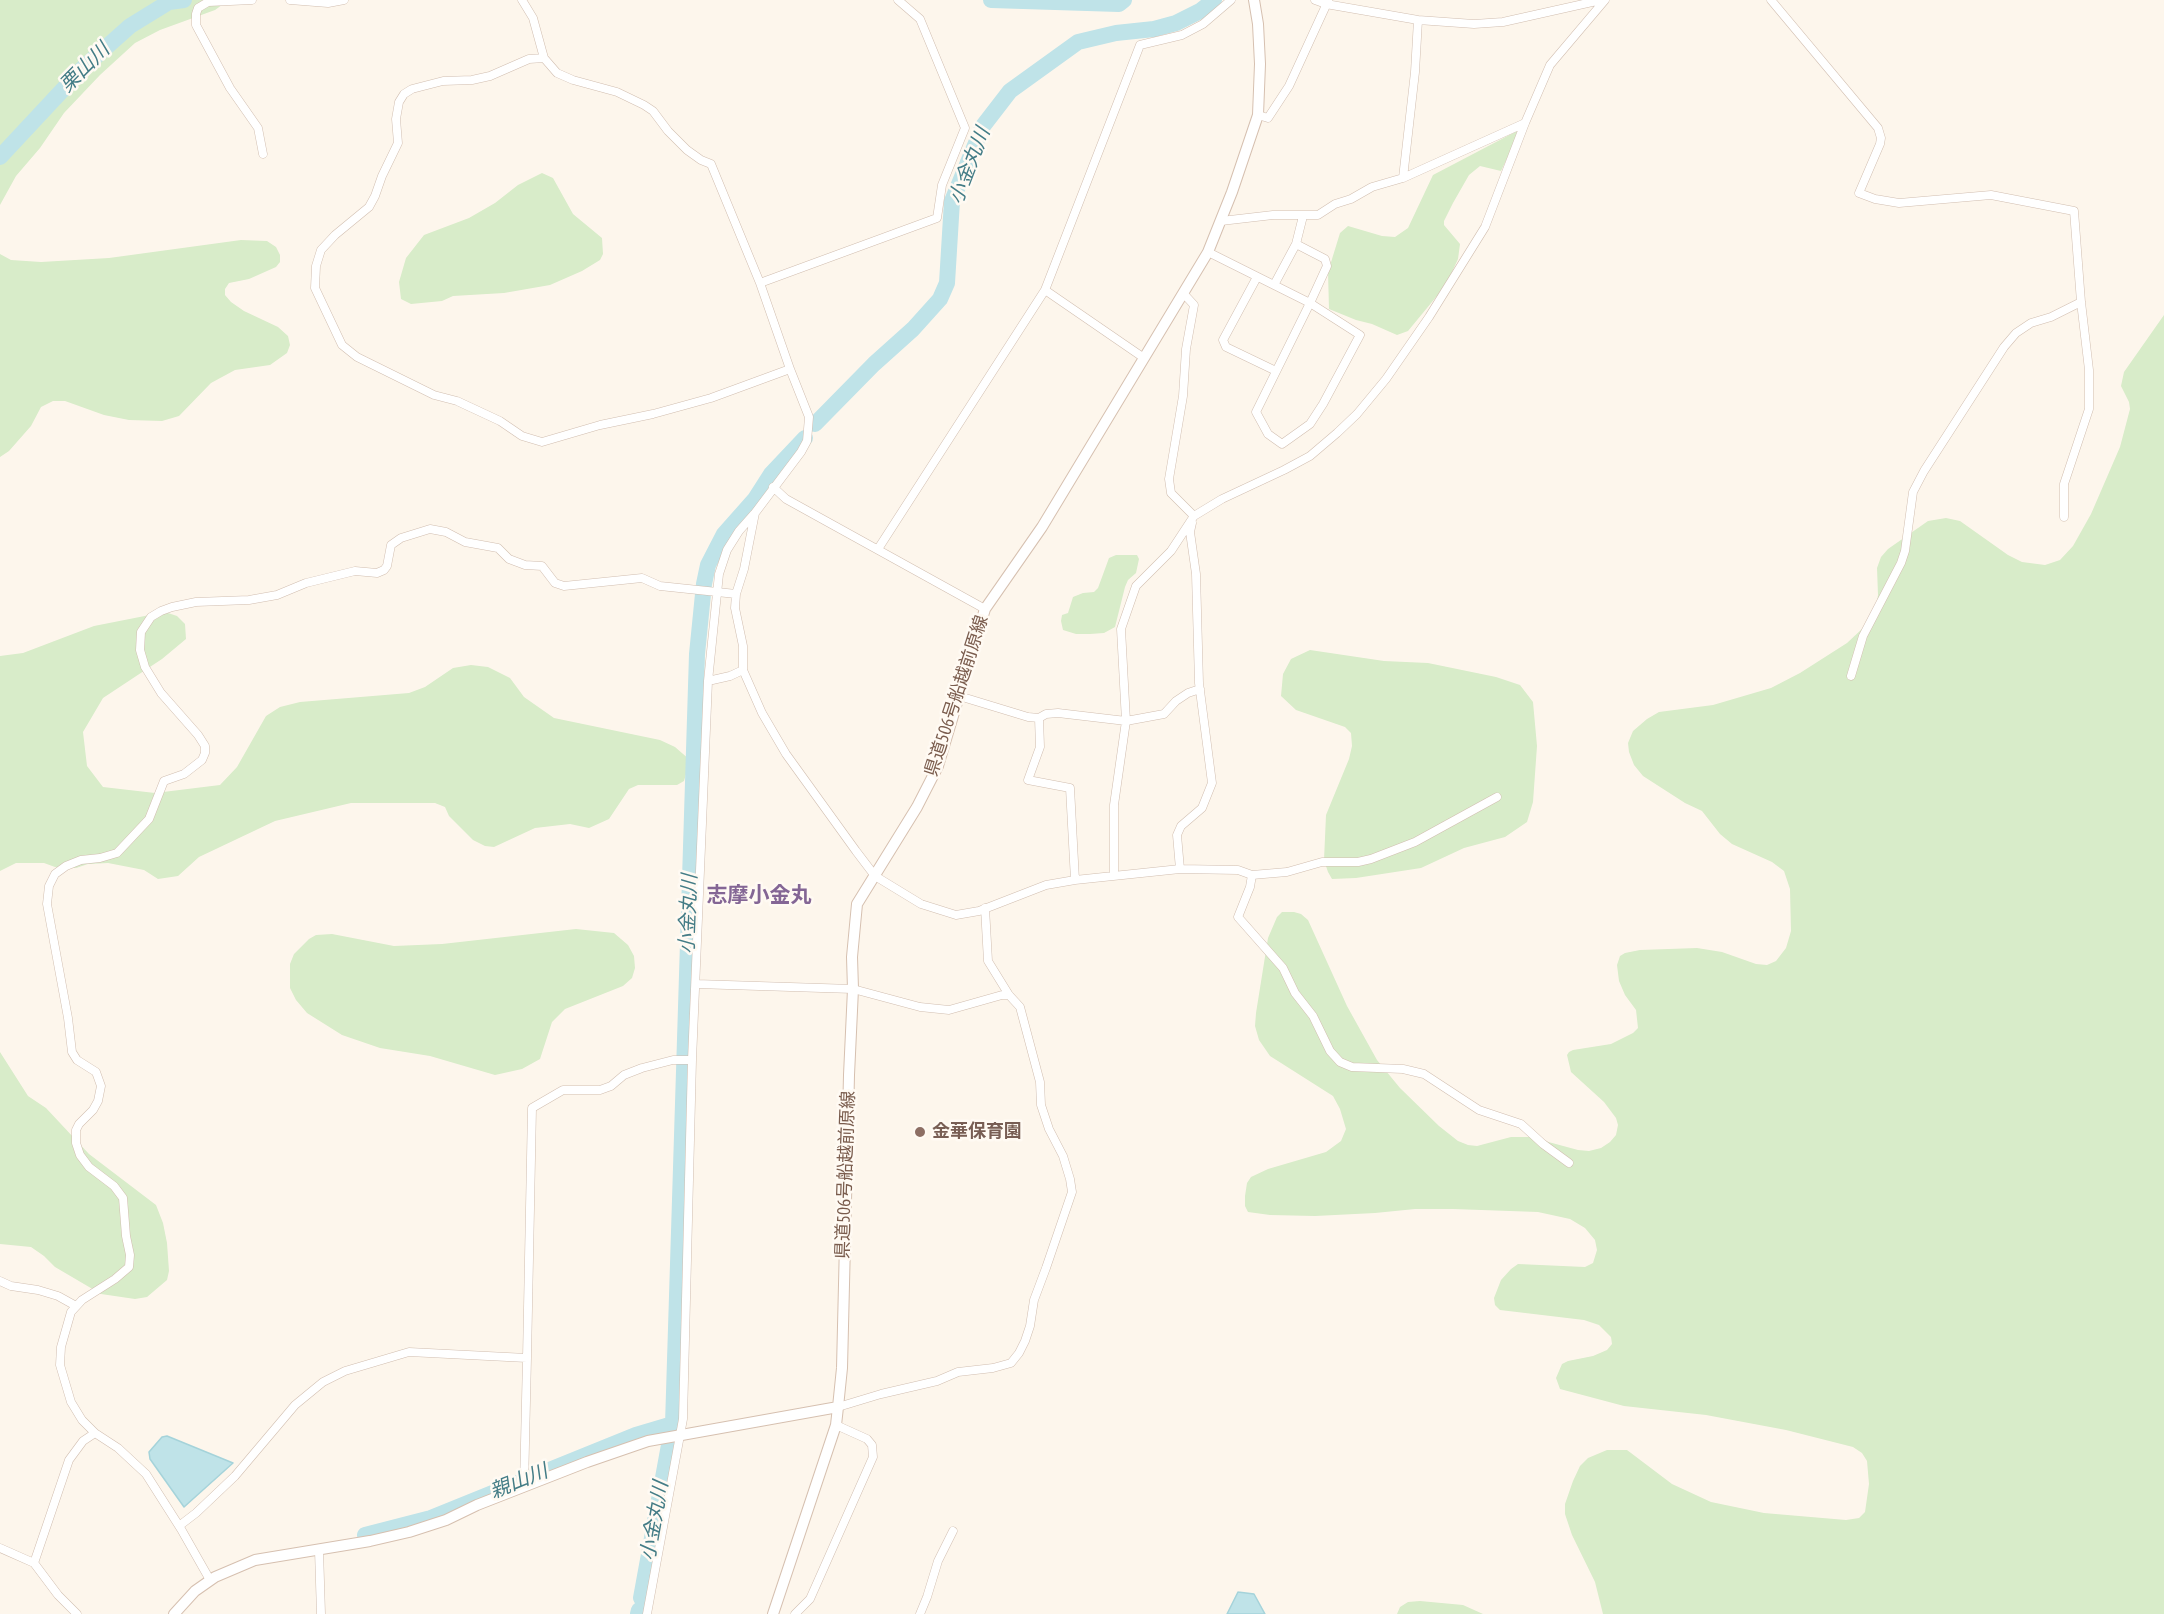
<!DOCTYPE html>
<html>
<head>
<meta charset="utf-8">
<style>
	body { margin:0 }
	canvas { display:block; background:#fdf6ec }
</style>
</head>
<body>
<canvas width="2164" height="1614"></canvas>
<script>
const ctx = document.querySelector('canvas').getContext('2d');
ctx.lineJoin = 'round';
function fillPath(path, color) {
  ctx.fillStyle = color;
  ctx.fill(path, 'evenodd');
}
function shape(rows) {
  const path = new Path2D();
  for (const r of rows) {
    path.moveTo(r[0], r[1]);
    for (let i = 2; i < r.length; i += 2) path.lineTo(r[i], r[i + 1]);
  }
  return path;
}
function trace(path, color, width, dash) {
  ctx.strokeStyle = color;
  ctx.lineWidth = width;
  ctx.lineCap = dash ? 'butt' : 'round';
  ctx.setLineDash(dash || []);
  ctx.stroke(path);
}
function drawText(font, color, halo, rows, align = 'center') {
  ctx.font = font + ' "PT Sans Narrow","Noto Sans JP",sans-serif';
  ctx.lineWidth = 5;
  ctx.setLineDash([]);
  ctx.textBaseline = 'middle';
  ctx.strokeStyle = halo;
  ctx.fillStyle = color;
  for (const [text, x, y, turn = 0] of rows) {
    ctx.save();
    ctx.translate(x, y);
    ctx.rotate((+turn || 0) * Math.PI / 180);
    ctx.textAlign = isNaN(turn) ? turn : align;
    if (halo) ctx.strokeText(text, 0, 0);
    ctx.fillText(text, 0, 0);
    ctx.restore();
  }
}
const green = shape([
	[0,0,229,0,215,10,160,30,135,43,100,75,64,113,40,148,16,176,0,205],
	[1517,131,1518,135,1501,171,1480,166,1469,175,1453,203,1444,221,1444,225,1460,244,1458,259,1446,285,1408,331,1397,335,1372,324,1356,320,1329,309,1328,272,1340,233,1348,226,1382,236,1395,237,1408,228,1433,175],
	[542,173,553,178,573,214,602,238,603,254,600,260,582,271,550,285,504,293,453,296,442,301,411,304,401,299,399,282,406,258,424,235,469,218,495,203,518,185],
	[241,240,267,241,276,247,280,255,280,262,276,267,249,279,229,283,225,289,225,295,231,302,244,311,278,327,288,336,290,345,287,353,270,365,235,370,211,383,179,416,162,421,129,420,104,415,65,401,53,401,41,407,31,426,9,451,0,457,0,254,11,260,41,262,109,258],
	[2164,315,2164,1614,1603,1614,1595,1582,1572,1535,1565,1514,1565,1504,1573,1481,1580,1466,1588,1458,1607,1450,1627,1450,1672,1484,1711,1502,1764,1513,1846,1520,1859,1518,1865,1512,1869,1484,1867,1461,1862,1453,1853,1447,1786,1430,1706,1415,1624,1406,1560,1389,1556,1378,1562,1364,1568,1361,1593,1356,1607,1350,1612,1344,1611,1337,1599,1325,1584,1320,1500,1310,1495,1305,1494,1298,1501,1280,1511,1269,1518,1264,1585,1267,1593,1263,1597,1250,1595,1240,1585,1228,1570,1219,1538,1212,1453,1209,1415,1209,1375,1213,1315,1216,1270,1215,1248,1212,1245,1206,1245,1196,1247,1183,1251,1177,1268,1169,1326,1152,1341,1141,1346,1129,1340,1109,1333,1096,1270,1056,1259,1040,1255,1026,1256,1013,1268,938,1277,917,1282,912,1294,912,1301,914,1308,920,1347,1006,1377,1060,1400,1088,1439,1126,1458,1141,1468,1145,1477,1146,1511,1137,1530,1137,1578,1150,1589,1151,1601,1148,1610,1142,1616,1135,1618,1125,1616,1118,1604,1102,1571,1072,1567,1055,1569,1052,1573,1050,1611,1044,1633,1033,1638,1028,1636,1010,1625,995,1619,981,1617,965,1620,956,1625,953,1640,950,1697,948,1722,952,1756,964,1767,965,1776,961,1786,948,1791,931,1790,889,1784,871,1772,862,1732,844,1720,834,1702,811,1685,803,1643,776,1634,765,1629,752,1628,743,1633,731,1647,719,1659,712,1713,705,1771,688,1800,673,1847,643,1863,628,1876,607,1878,595,1877,568,1881,557,1888,549,1928,521,1946,518,1960,521,2008,555,2022,562,2045,565,2060,560,2073,546,2091,514,2120,447,2130,409,2129,402,2121,386,2124,372],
	[1116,555,1137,555,1139,559,1136,573,1128,580,1125,587,1115,627,1104,633,1090,634,1076,634,1063,630,1061,621,1062,615,1068,613,1073,597,1083,593,1094,592,1098,588,1109,558],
	[165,612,177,616,185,624,186,639,162,659,103,698,83,732,87,766,103,787,155,793,220,785,237,767,266,716,280,707,300,702,409,693,425,687,453,668,471,665,488,667,510,678,524,697,554,718,660,740,675,747,690,760,684,781,677,785,638,785,629,789,609,819,589,828,570,824,535,828,494,847,485,846,473,840,449,816,445,807,435,803,351,803,275,821,199,857,178,876,158,879,144,870,108,863,88,864,76,868,55,867,44,863,16,863,0,871,0,656,23,653,94,626],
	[1310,650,1384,661,1428,663,1496,677,1520,685,1533,702,1537,746,1533,802,1527,822,1505,837,1464,848,1421,868,1356,878,1332,879,1328,872,1324,860,1326,815,1349,759,1352,746,1351,733,1345,727,1296,710,1281,696,1283,674,1291,659],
	[576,929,614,933,628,945,634,956,635,968,632,978,623,986,565,1009,552,1022,540,1059,522,1069,495,1075,430,1056,380,1048,342,1035,307,1013,296,1000,290,988,290,964,294,954,309,939,316,935,332,934,394,946,442,944],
	[0,1052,28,1096,46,1108,89,1154,156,1205,163,1223,167,1243,169,1271,167,1280,147,1297,135,1299,101,1294,55,1267,44,1256,31,1247,0,1244],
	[1420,1601,1463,1605,1483,1614,1397,1614,1400,1607,1408,1602]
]);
const water = shape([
	[167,1436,233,1463,184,1507,150,1459,149,1452,162,1437,167,1436],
	[1238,1592,1254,1594,1265,1614,1227,1614,1238,1592]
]);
const river = shape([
	[991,0,1119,4,1124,0],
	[0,157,84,67,130,26,169,2,184,0],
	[815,424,874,364,913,329,940,299,947,283,952,201,983,126,1010,91,1078,42,1116,33,1154,29,1176,23,1200,11,1214,0],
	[365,1535,431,1518,636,1435,673,1424,697,654,704,584,708,565,724,534,755,499,771,474,805,438],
	[641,1598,669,1445],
	[638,1614,639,1610]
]);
const street = shape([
	[252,0,208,2,198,8,196,14,196,25,230,88,258,128,263,154],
	[290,0,328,3,344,0],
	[522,0,533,18,544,58,557,73,573,80,617,92,644,105,653,111,668,131,687,150,701,160,711,164,760,283],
	[898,0,920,19,965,128,942,185,937,218,760,283,790,369,809,417,807,441,801,452,755,513,744,569,736,594,735,608,743,646,743,670,762,713,786,754,856,851,875,876,921,904,956,915,979,911,1046,885,1075,880,1180,869,1238,870,1252,875,1287,872,1322,862,1358,862,1371,859,1415,842,1497,797],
	[1315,0,1326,4,1418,20,1474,24,1503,22,1601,0],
	[1771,0,1878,128,1881,138,1880,144,1859,193,1875,199,1899,203,1991,195,2074,211,2081,302,2089,370,2089,409,2064,484,2064,517],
	[544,58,529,59,490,76,472,80,443,81,412,89,404,94,399,102,396,119,398,143,382,176,375,196,369,207,335,235,321,250,316,266,315,288,342,345,357,357,434,395,457,401,500,421,522,436,542,442,600,425,653,414,711,398,790,369],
	[1258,115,1268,118,1289,86,1328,1],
	[1403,178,1415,72,1418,20],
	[1221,221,1273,215,1318,215,1335,204,1351,199,1372,187,1403,178,1525,123],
	[1208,252,1310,303,1327,266,1325,259,1296,244],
	[1257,277,1223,340,1226,347,1276,371],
	[1274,285,1296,244,1303,216],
	[1045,290,1144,358],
	[1183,293,1194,305,1186,349,1183,396,1169,479,1171,493,1194,516],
	[1310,303,1360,335,1323,404,1310,424,1282,444,1268,434,1256,412,1310,303],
	[773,487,786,499,985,609],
	[878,549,1045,290,1140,45,1182,35,1203,24,1231,0],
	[1851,676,1863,636,1901,563,1905,551,1913,492,1924,471,2004,347,2016,333,2031,323,2051,317,2081,302],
	[708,681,719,574,727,550,739,531,754,514],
	[959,696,1028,717,1039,718,1046,714,1058,713,1126,721,1164,714,1176,701,1188,693,1200,689],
	[1039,718,1040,747,1028,780,1070,788,1075,880],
	[1180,869,1177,835,1181,826,1202,808,1212,783,1199,683,1196,574,1190,532,1192,523],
	[1252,875,1250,887,1238,917,1283,968,1295,993,1313,1016,1330,1051,1340,1062,1352,1067,1403,1069,1424,1074,1479,1110,1521,1124,1543,1144,1569,1163],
	[1114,876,1114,805,1126,721,1121,629,1136,586,1171,551,1194,516,1222,499,1284,470,1310,456,1337,433,1357,414,1386,379,1429,317,1485,227,1525,123,1550,65,1605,0],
	[696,984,853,989,920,1007,949,1010,1002,995,1009,995],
	[0,1281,11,1286,38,1290,58,1296,76,1306],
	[838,1407,881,1394,937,1381,958,1372,993,1368,1011,1363,1019,1353,1025,1341,1030,1326,1034,1300,1046,1268,1072,1192,1070,1179,1063,1156,1049,1129,1041,1105,1040,1082,1020,1007,1009,995,988,961,985,908],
	[524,1486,527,1358],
	[179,1526,196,1513,235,1476,295,1405,323,1382,345,1371,409,1352,527,1358,532,1108,563,1090,600,1090,611,1086,624,1075,642,1068,673,1060,692,1060],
	[0,1548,34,1563,58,1595,77,1614],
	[319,1550,321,1614],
	[34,1563,69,1460,83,1441,95,1433],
	[210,1580,181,1529,146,1474,118,1448,95,1433,82,1420,71,1402,60,1365,61,1347,71,1312,82,1300,115,1279,129,1267,130,1255,126,1236,123,1198,114,1186,89,1167,80,1155,76,1143,76,1130,79,1124,93,1110,98,1101,101,1086,96,1072,77,1060,72,1052,68,1018,47,904,49,886,55,874,66,866,81,860,100,858,117,853,149,819,164,781,184,774,202,760,205,753,205,746,198,735,161,693,145,667,140,650,141,632,151,617,161,611,172,607,196,602,249,600,277,595,306,583,355,571,377,573,384,570,387,566,391,545,401,538,430,529,446,532,465,542,498,548,509,559,525,565,542,566,555,583,564,586,642,578,660,586,736,594],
	[647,1614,683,1419,692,1060,708,681,730,676,743,670],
	[795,1614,810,1599,873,1457,872,1445,867,1439,836,1425],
	[920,1614,927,1597,938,1561,953,1531]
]);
const secondary = shape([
	[174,1614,195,1591,215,1577,255,1560,370,1541,409,1532,446,1520,477,1505,587,1462,648,1441,838,1407],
	[773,1614,836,1425,838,1407,842,1368,849,1075,853,989,852,957,857,904,917,807,938,766,985,609,1042,527,1208,252,1232,192,1258,115,1260,64,1258,24,1254,0]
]);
const markers = [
	[920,1132,6,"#8d6e63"]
];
const streetNames = [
	["県道506号船越前原線",957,696,-72],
	["県道506号船越前原線",846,1175,-88]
];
const educationNames = [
	["金華保育園",932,1132]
];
const waterNames = [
	["栗山川",85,68,-45],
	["小金丸川",970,166,-69],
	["小金丸川",689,914,-88],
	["親山川",519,1482,-22],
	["小金丸川",655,1521,-80]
];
const quarterNames = [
	["志摩小金丸",759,896]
];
fillPath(green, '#d8ecc9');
fillPath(water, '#bfe3e8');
trace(water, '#a5d3da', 1.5);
trace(river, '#bfe3e8', 16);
trace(street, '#d1beb0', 9);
trace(secondary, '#d6c0b0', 12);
trace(street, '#fff', 8);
trace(secondary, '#fff', 10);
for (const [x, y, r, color] of markers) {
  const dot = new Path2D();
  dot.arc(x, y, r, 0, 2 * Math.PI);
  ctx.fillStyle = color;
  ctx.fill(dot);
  trace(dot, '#fffaf3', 2);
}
drawText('18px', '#7a5c4d', '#fffaf3', streetNames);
drawText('bold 18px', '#785e54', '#fffaf3', educationNames, 'left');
drawText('italic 20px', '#437c86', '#fffaf3', waterNames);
drawText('bold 21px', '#846695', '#fffaf3', quarterNames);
</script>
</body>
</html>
